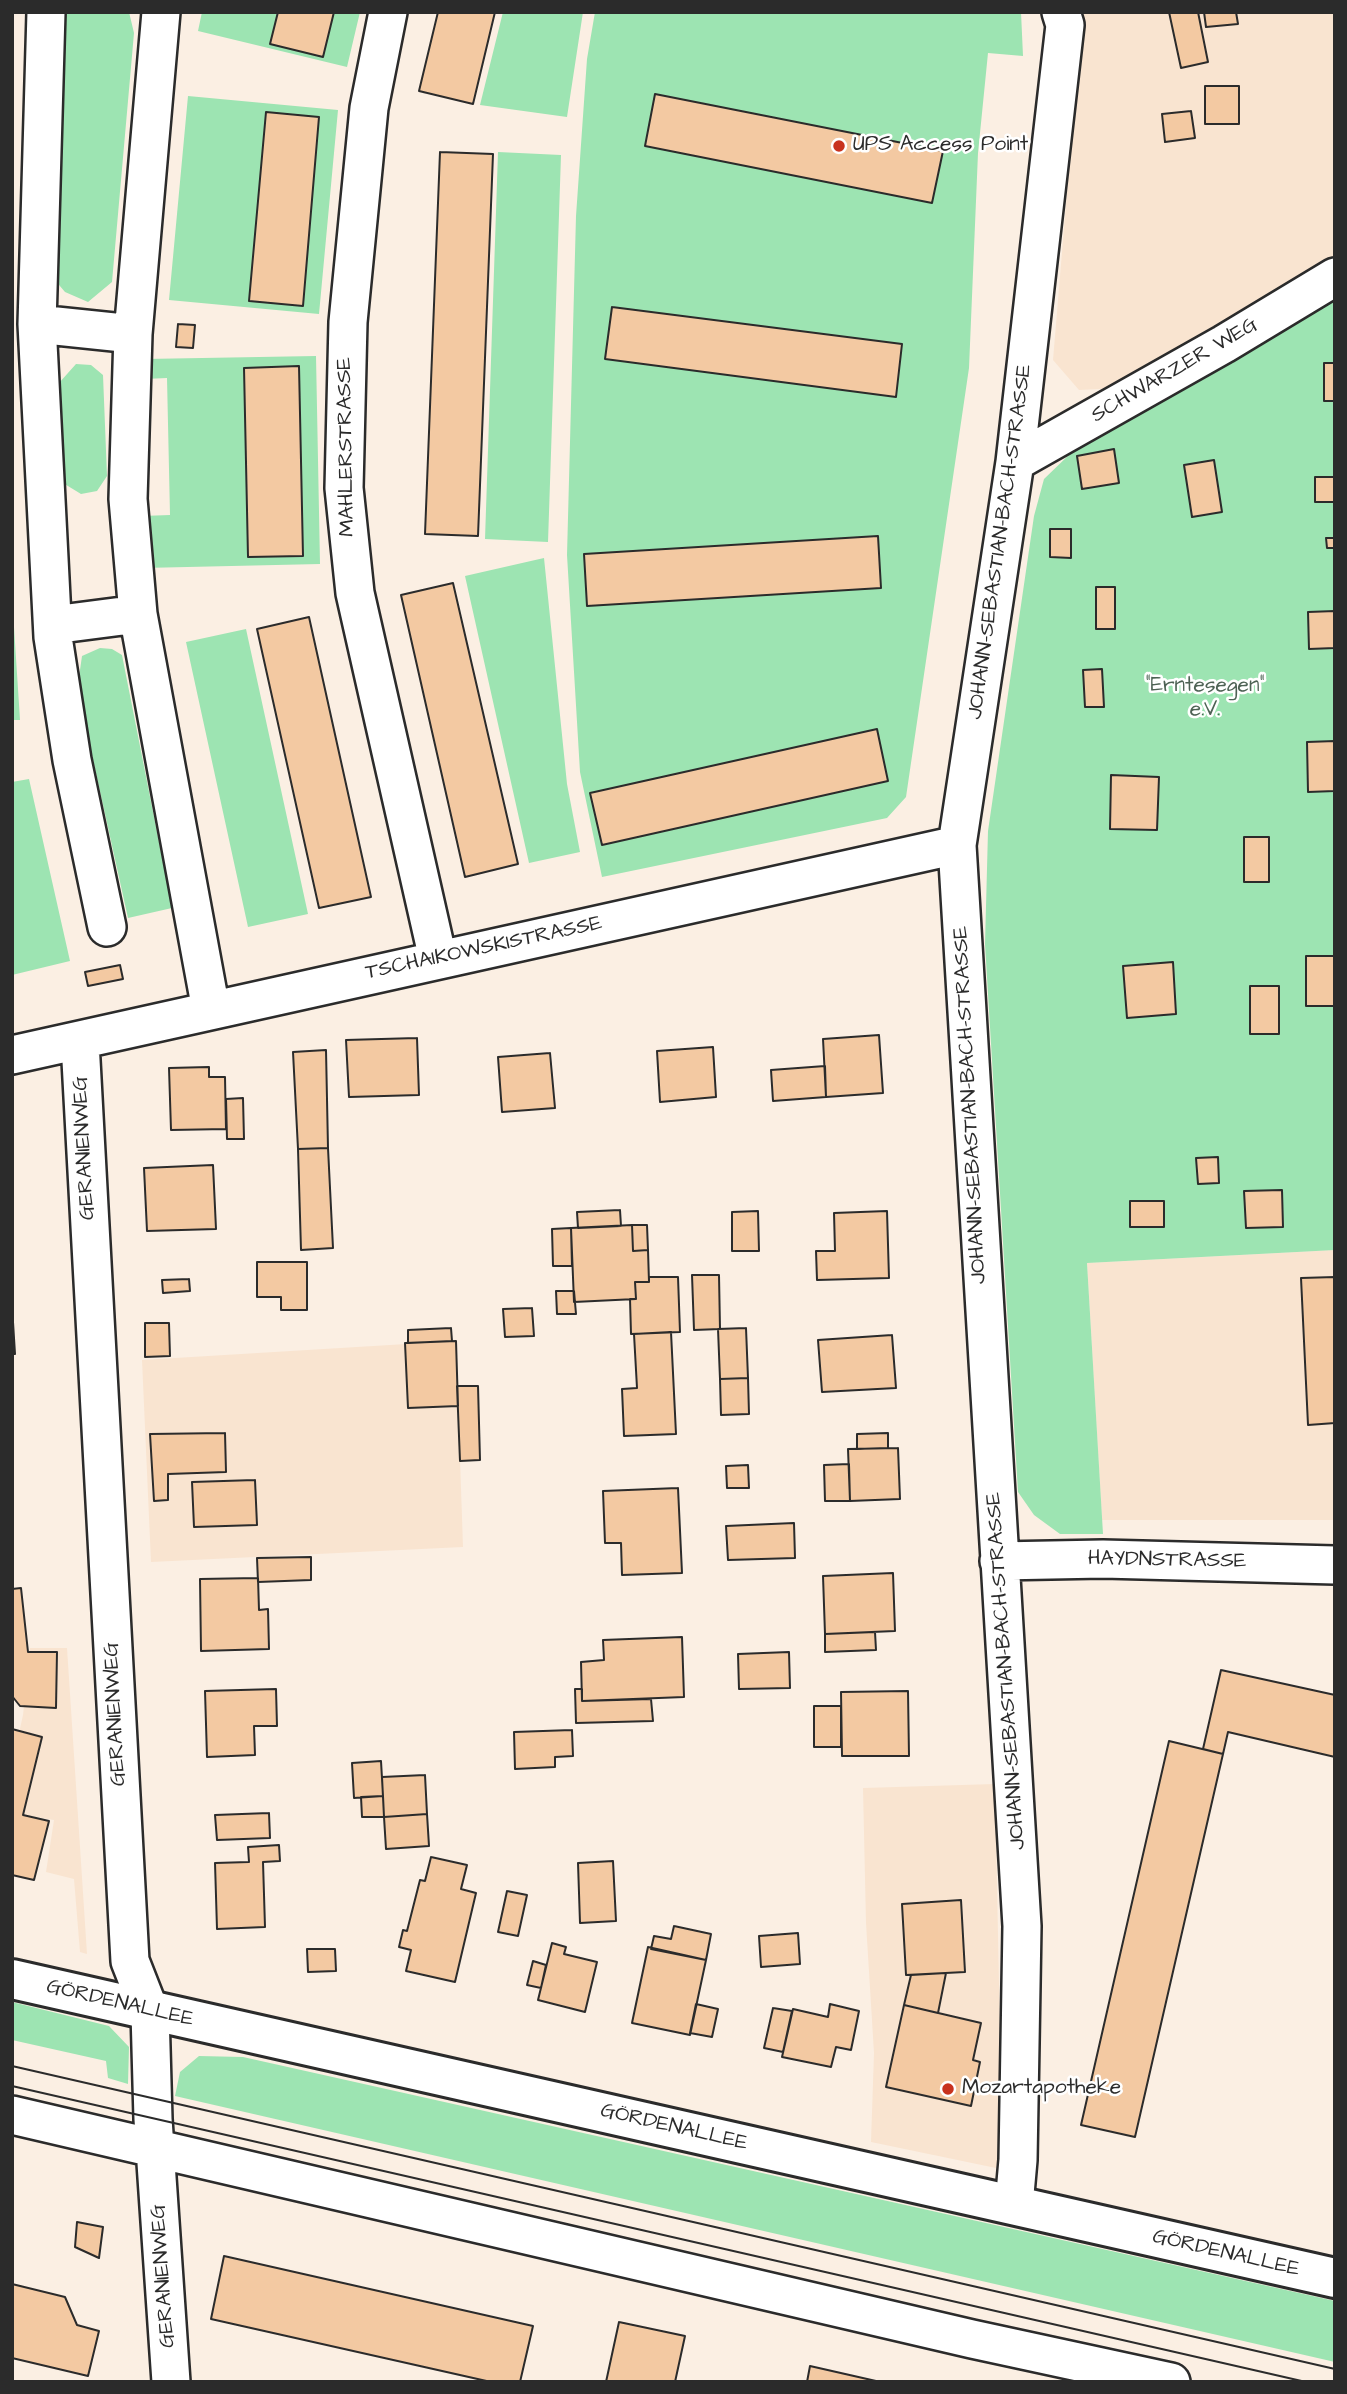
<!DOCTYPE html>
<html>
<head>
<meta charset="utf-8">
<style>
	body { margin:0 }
	#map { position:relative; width:1347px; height:2394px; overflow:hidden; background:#fbefe3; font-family:"Architects Daughter",sans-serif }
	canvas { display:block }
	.frame { position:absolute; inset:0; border:14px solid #2b2b2b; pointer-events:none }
</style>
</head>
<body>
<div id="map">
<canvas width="1347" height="2394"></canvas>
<div class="frame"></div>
</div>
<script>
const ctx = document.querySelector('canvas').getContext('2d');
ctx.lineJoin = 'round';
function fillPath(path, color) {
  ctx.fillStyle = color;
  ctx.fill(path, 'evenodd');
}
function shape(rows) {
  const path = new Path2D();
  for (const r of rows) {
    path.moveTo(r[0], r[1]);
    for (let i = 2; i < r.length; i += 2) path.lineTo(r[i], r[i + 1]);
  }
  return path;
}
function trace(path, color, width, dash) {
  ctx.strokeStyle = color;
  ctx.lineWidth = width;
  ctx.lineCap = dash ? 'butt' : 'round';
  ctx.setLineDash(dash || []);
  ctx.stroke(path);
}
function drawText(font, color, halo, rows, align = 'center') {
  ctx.font = font + ' "Architects Daughter",sans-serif';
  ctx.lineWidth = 5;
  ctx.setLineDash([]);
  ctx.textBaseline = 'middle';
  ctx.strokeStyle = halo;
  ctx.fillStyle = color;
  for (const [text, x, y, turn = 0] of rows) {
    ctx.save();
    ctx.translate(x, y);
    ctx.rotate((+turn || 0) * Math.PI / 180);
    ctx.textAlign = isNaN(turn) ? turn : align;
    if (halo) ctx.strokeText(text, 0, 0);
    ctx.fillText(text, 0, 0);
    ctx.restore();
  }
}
const built = shape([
	[1082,12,1335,12,1335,255,1119,388,1079,390,1053,360],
	[1335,1250,1335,1520,1102,1520,1087,1263],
	[456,1341,463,1547,151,1562,142,1360],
	[30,1648,67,1648,87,1954,80,1952,74,1879,46,1872,54,1820,12,1813,12,1765,23,1715],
	[995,1784,1002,2136,996,2168,871,2142,874,2053,866,1923,863,1788]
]);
const green = shape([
	[66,12,129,12,134,33,112,282,88,302,65,292,54,279,61,18],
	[202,12,360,12,347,67,198,31],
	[503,12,583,12,567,117,480,105],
	[595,12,1021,12,1023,56,988,53,978,153,969,368,906,797,887,818,602,877,580,772,567,555,576,216,587,59],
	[188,96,338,110,319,314,169,300],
	[498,152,561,155,548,542,485,539],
	[1335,294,1335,1250,1087,1263,1103,1534,1060,1534,1034,1515,1018,1492,985,944,988,831,1034,516,1044,479,1073,451],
	[316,356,320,564,143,568,142,516,170,515,167,378,145,379,145,359],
	[76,364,91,365,103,375,107,476,97,491,81,494,63,483,59,383],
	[544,558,567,784,580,852,529,863,465,576],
	[12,596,20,720,12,720],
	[246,629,308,914,248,927,186,642],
	[100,648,112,649,122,655,172,908,128,918,84,719,79,677,82,656],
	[29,779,70,961,12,975,12,782],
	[12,2002,109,2026,129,2047,128,2084,108,2078,106,2061,12,2040],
	[199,2056,243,2057,1335,2301,1335,2362,175,2096,180,2072]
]);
const building = shape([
	[278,12,334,12,323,57,270,44,278,12],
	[438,12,495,12,473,104,419,91,438,12],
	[1169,12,1198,12,1208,62,1181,68,1169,12],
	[1204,12,1236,12,1238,24,1206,27,1204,12],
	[1205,86,1239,86,1239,124,1205,124,1205,86],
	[655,94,943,151,932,203,645,146,655,94],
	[1191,111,1195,138,1165,142,1162,114,1191,111],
	[266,112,319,117,303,306,249,301,266,112],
	[440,152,493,154,478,536,425,534,440,152],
	[612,307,902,344,896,397,605,359,612,307],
	[178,324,195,325,193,348,176,347,178,324],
	[1324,363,1335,363,1335,401,1324,401,1324,363],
	[299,366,303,556,248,557,244,368,299,366],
	[1114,449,1119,483,1082,489,1077,456,1114,449],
	[1214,460,1222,512,1192,517,1184,465,1214,460],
	[1315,477,1335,477,1335,502,1315,502,1315,477],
	[1050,529,1071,529,1071,558,1050,557,1050,529],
	[878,536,881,588,587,606,584,554,878,536],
	[1326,538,1335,538,1335,548,1327,548,1326,538],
	[453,583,518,864,465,877,401,595,453,583],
	[1096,587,1115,587,1115,629,1096,629,1096,587],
	[1335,611,1335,648,1309,649,1308,612,1335,611],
	[309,617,371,897,319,908,257,629,309,617],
	[1102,669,1104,707,1085,707,1083,670,1102,669],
	[877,729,888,781,602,845,590,793,877,729],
	[1335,741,1335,791,1308,792,1307,742,1335,741],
	[1111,775,1159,777,1157,830,1110,829,1111,775],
	[1244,837,1269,837,1269,882,1244,882,1244,837],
	[1306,956,1334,956,1334,1006,1306,1006,1306,956],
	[1173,962,1176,1014,1127,1018,1123,966,1173,962],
	[120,965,123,979,88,986,85,972,120,965],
	[1250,986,1279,986,1279,1034,1250,1034,1250,986],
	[879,1035,883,1093,826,1097,823,1039,879,1035],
	[417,1038,419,1095,349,1097,346,1040,417,1038],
	[713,1047,716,1097,660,1102,657,1051,713,1047],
	[326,1050,328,1148,298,1149,293,1052,326,1050],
	[550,1053,555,1108,502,1112,498,1057,550,1053],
	[825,1066,826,1097,773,1101,771,1070,825,1066],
	[209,1067,209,1077,225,1077,226,1129,171,1130,169,1068,209,1067],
	[243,1098,244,1139,227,1139,226,1099,243,1098],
	[328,1148,333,1248,301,1250,298,1149,328,1148],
	[1218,1157,1219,1183,1198,1184,1196,1158,1218,1157],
	[213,1165,216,1229,147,1231,144,1168,213,1165],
	[1282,1190,1283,1227,1246,1228,1244,1191,1282,1190],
	[1130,1201,1164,1201,1164,1227,1130,1227,1130,1201],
	[620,1210,621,1226,578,1228,577,1212,620,1210],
	[758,1211,759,1251,732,1251,732,1212,758,1211],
	[887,1211,889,1278,817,1280,816,1251,835,1251,834,1213,887,1211],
	[632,1225,633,1251,648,1250,649,1282,635,1282,636,1299,574,1302,571,1228,632,1225],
	[632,1225,647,1225,648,1250,633,1251,632,1225],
	[571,1228,572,1266,553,1266,552,1229,571,1228],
	[257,1262,307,1262,307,1310,281,1310,281,1297,257,1297,257,1262],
	[692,1275,719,1275,720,1329,694,1330,692,1275],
	[649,1277,678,1277,680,1332,631,1334,630,1299,636,1299,635,1282,649,1282,649,1277],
	[1335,1277,1335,1423,1308,1425,1301,1278,1335,1277],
	[189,1279,190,1291,163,1293,162,1280,189,1279],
	[556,1291,574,1291,576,1314,557,1314,556,1291],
	[12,1306,15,1354,12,1354,12,1306],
	[532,1308,534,1336,505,1337,503,1309,532,1308],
	[145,1323,169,1323,170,1356,145,1357,145,1323],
	[451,1328,452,1341,408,1343,408,1330,451,1328],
	[746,1328,748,1378,720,1379,718,1329,746,1328],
	[671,1332,676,1434,624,1436,622,1389,637,1388,634,1334,671,1332],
	[892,1335,896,1388,822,1392,818,1340,892,1335],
	[456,1341,458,1406,408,1408,405,1343,456,1341],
	[748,1378,749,1414,721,1415,720,1379,748,1378],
	[457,1386,478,1386,480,1460,460,1461,457,1386],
	[225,1433,226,1472,168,1474,168,1500,154,1501,150,1434,225,1433],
	[888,1433,888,1448,857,1449,857,1434,888,1433],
	[898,1448,900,1499,850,1501,848,1449,898,1448],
	[849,1464,850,1501,825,1501,824,1465,849,1464],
	[748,1465,749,1488,727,1488,726,1466,748,1465],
	[255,1480,257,1525,194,1527,192,1482,255,1480],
	[678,1488,682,1573,622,1575,621,1543,605,1543,603,1491,678,1488],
	[794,1523,795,1558,728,1560,726,1526,794,1523],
	[311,1557,311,1580,258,1582,257,1558,311,1557],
	[893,1573,895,1631,825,1634,823,1576,893,1573],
	[258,1578,259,1610,268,1609,269,1649,201,1651,200,1579,258,1578],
	[21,1588,28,1652,57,1652,56,1708,20,1706,12,1696,12,1589,21,1588],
	[875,1632,876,1650,825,1652,825,1634,875,1632],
	[682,1637,684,1697,582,1701,581,1662,604,1660,603,1640,682,1637],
	[789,1652,790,1688,739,1689,738,1654,789,1652],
	[1221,1670,1335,1695,1335,1757,1228,1732,1223,1754,1203,1749,1221,1670],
	[276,1689,277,1726,254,1726,255,1755,207,1757,205,1691,276,1689],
	[575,1689,582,1689,582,1701,651,1699,653,1721,576,1723,575,1689],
	[908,1691,909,1756,842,1756,841,1692,908,1691],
	[814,1706,841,1706,841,1747,814,1747,814,1706],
	[12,1729,42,1737,23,1815,49,1821,34,1880,12,1875,12,1729],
	[572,1730,573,1756,555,1757,555,1767,515,1769,514,1732,572,1730],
	[1169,1741,1223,1754,1135,2137,1081,2125,1169,1741],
	[381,1761,383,1796,354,1798,352,1763,381,1761],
	[425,1775,427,1814,384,1817,382,1777,425,1775],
	[383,1796,384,1817,362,1817,361,1797,383,1796],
	[269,1813,270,1838,217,1840,215,1815,269,1813],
	[427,1814,429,1846,386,1849,384,1817,427,1814],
	[279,1845,280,1861,263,1862,265,1927,217,1929,215,1863,249,1862,248,1847,279,1845],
	[431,1857,467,1865,461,1889,476,1893,455,1982,406,1971,411,1950,399,1947,403,1930,407,1931,420,1880,425,1881,431,1857],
	[613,1861,616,1921,580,1923,578,1863,613,1861],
	[507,1891,527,1895,518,1936,498,1932,507,1891],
	[961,1900,965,1972,906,1975,902,1904,961,1900],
	[674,1926,711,1934,706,1960,651,1949,654,1936,671,1939,674,1926],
	[798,1933,800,1964,761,1967,759,1936,798,1933],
	[552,1943,566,1947,564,1954,597,1962,585,2012,538,2000,552,1943],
	[648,1947,706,1960,690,2035,632,2023,648,1947],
	[307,1949,335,1949,336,1971,308,1972,307,1949],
	[533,1961,546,1965,541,1988,527,1985,533,1961],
	[946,1973,938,2013,904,2005,911,1975,946,1973],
	[696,2004,718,2009,712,2037,690,2033,696,2004],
	[830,2004,859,2011,851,2050,836,2047,831,2067,782,2057,793,2009,828,2017,830,2004],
	[904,2005,981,2023,973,2060,980,2062,971,2106,886,2087,904,2005],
	[773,2008,792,2011,783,2052,764,2048,773,2008],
	[77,2222,103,2227,99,2258,75,2247,77,2222],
	[224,2256,533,2326,520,2382,491,2382,211,2319,224,2256],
	[12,2284,65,2297,77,2325,99,2331,88,2376,12,2358,12,2284],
	[619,2322,685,2336,675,2382,606,2382,619,2322],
	[810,2366,876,2381,876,2382,807,2382,810,2366]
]);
const minor = shape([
	[46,12,37,324,133,334,161,12],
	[388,12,369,108,348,322,344,488,355,593,438,959],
	[37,324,53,637,72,760,107,927],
	[133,334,128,499,138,614,211,1010],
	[1015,462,1224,344,1335,277],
	[53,625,138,614],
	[80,1042,130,1961,150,2012,153,2119,171,2382],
	[12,1055,957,845],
	[999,1561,1103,1559,1335,1565],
	[12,2115,972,2339,1171,2382],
	[1014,2205,1018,2160,1022,1926,957,845,1015,462,1065,25,1061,12]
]);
const tertiary = shape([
	[12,1979,1335,2278]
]);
const tram = shape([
	[12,2066,1335,2369],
	[12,2086,1306,2382]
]);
const markers = [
	[839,146,7,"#c8321e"],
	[948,2089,7,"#c8321e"]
];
const poiNames = [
	["UPS Access Point",853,146],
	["Mozartapotheke",962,2089]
];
const streetNames = [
	["SCHWARZER WEG",1175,371,-30],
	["MAHLERSTRASSE",347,447,-91],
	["JOHANN-SEBASTIAN-BACH-STRASSE",1001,542,-82],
	["TSCHAIKOWSKISTRASSE",484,949,-12],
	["JOHANN-SEBASTIAN-BACH-STRASSE",971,1105,-93],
	["GERANIENWEG",85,1148,-93],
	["HAYDNSTRASSE",1167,1561,1],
	["JOHANN-SEBASTIAN-BACH-STRASSE",1007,1671,-94],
	["GERANIENWEG",116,1714,-93],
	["GÖRDENALLEE",120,2004,13],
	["GÖRDENALLEE",674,2128,13],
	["GÖRDENALLEE",1226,2254,13],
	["GERANIENWEG",164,2276,-94]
];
const parkNames = [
	["\"Erntesegen\"",1205,687],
	["e.V.",1205,711]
];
fillPath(built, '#f9e4d0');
fillPath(green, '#9de4b2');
fillPath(building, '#f3c9a2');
trace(building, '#2b2b2b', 2);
trace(minor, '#2b2b2b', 42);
trace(tertiary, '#2b2b2b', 44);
trace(minor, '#fff', 37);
trace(tertiary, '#fff', 38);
trace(tram, '#2b2b2b', 2);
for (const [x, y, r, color] of markers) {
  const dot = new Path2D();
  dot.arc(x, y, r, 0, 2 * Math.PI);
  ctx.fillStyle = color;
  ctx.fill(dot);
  trace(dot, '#fff', 2.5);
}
drawText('21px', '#2b2b2b', '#fff', poiNames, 'left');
drawText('21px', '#2b2b2b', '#fff', streetNames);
drawText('21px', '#4d6254', '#fff', parkNames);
</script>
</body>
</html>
